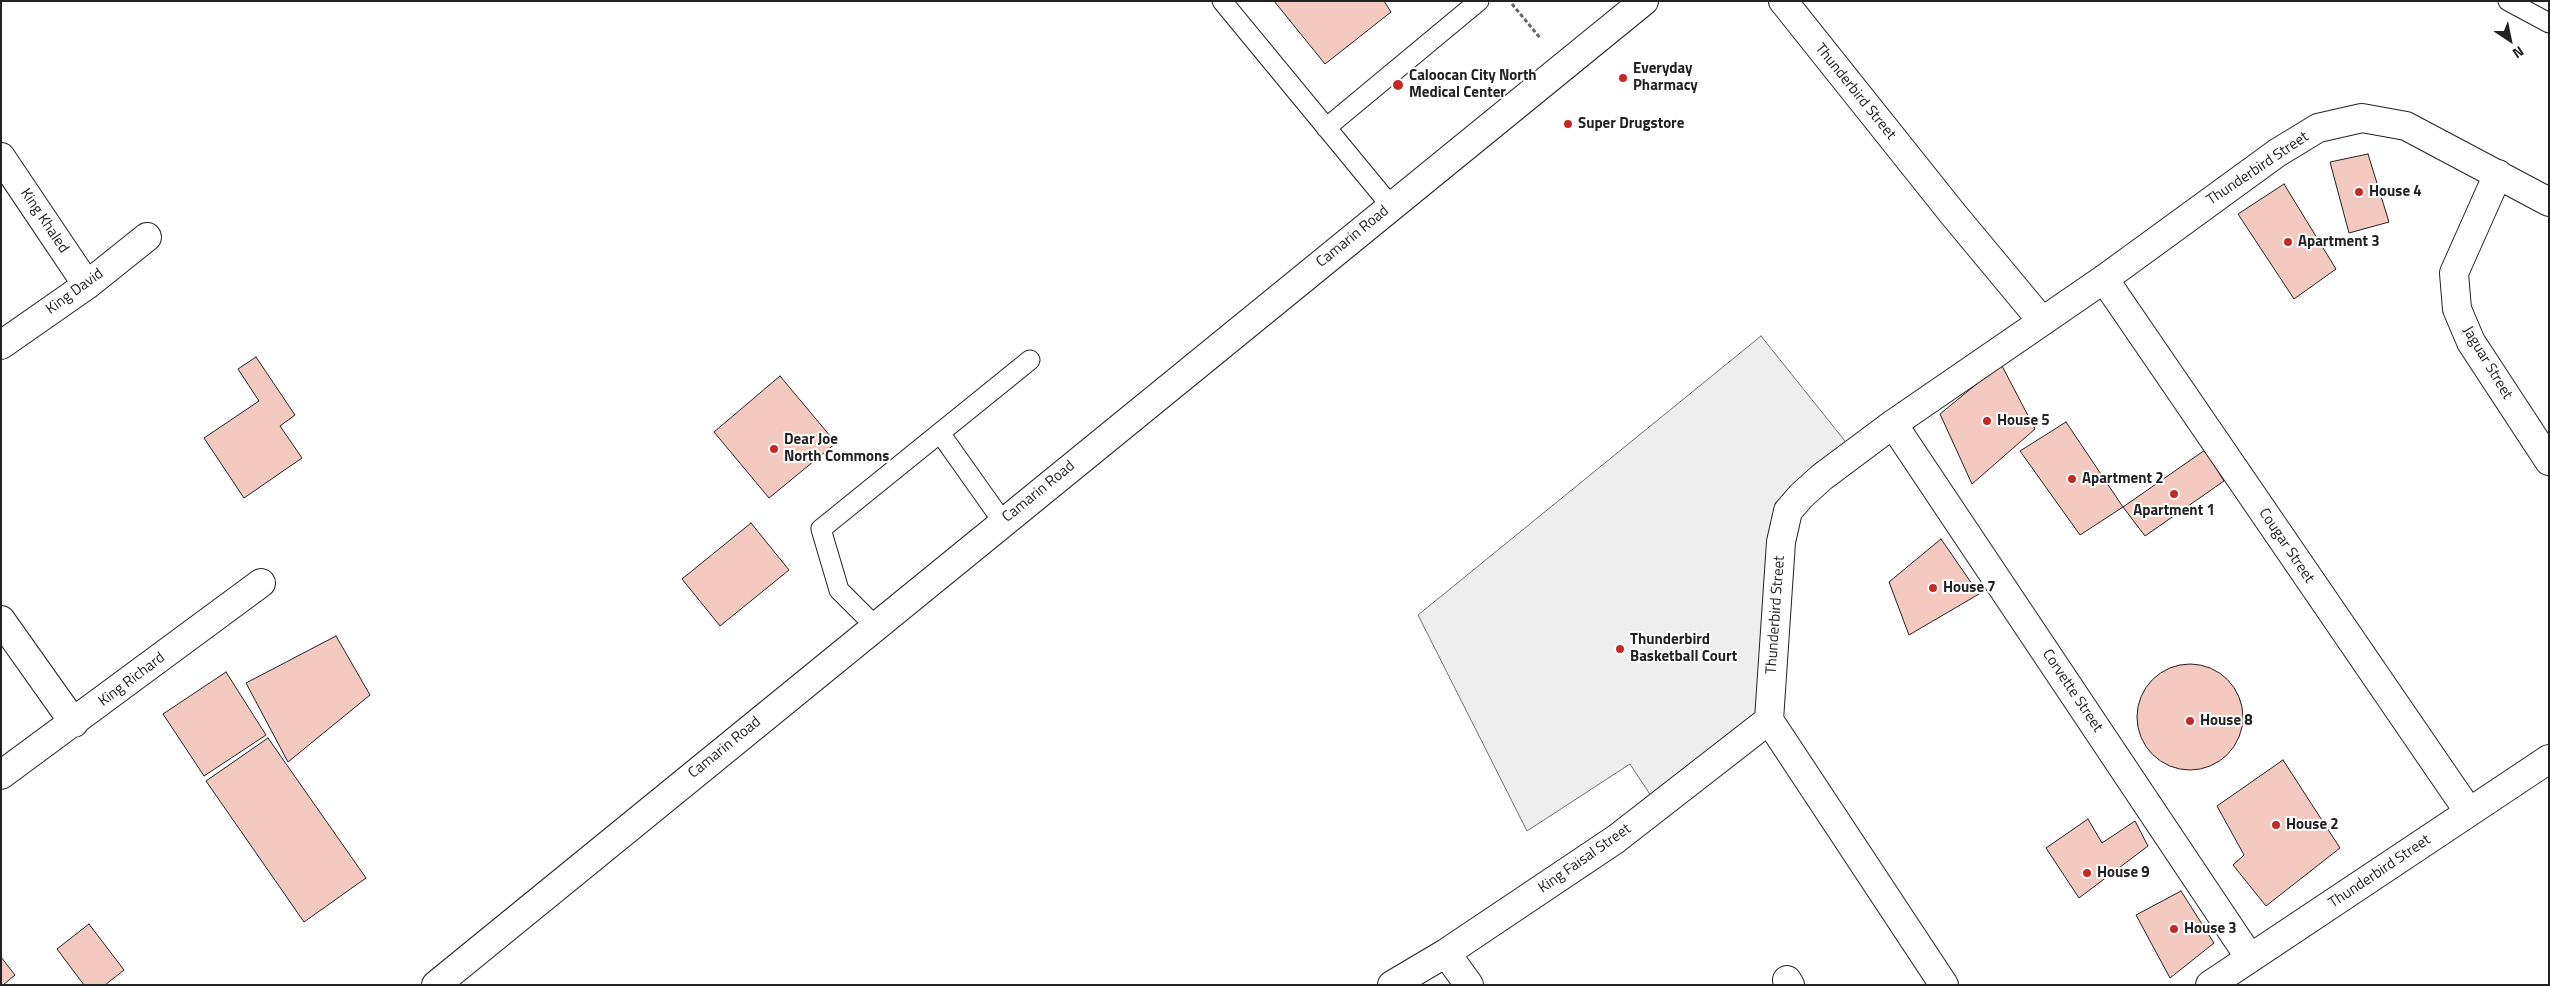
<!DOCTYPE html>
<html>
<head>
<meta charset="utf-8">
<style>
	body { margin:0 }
	#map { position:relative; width:2550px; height:986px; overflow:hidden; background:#fff; font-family:"Titillium Web",sans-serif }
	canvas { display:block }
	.frame { position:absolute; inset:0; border:2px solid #222; pointer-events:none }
	.north { position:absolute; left:2485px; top:15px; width:50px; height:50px; -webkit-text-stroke:4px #fff; paint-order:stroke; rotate:146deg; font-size:14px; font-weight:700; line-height:20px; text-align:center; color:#222 }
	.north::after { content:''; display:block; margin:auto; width:18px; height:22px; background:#222; clip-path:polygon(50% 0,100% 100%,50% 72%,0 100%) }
</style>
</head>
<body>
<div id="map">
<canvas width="2550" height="986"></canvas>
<div class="frame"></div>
<div class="north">N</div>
</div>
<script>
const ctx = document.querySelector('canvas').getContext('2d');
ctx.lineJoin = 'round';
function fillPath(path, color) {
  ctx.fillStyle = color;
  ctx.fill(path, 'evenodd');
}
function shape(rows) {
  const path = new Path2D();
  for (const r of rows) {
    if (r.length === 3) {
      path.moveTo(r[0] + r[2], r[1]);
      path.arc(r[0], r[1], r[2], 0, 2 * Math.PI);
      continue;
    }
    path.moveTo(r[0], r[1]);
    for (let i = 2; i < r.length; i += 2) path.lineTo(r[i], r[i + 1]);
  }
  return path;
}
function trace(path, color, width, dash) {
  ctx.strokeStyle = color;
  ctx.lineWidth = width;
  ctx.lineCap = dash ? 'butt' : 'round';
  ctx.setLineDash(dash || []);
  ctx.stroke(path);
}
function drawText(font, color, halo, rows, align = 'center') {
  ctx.font = font + ' "Titillium Web",sans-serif';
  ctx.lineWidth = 4;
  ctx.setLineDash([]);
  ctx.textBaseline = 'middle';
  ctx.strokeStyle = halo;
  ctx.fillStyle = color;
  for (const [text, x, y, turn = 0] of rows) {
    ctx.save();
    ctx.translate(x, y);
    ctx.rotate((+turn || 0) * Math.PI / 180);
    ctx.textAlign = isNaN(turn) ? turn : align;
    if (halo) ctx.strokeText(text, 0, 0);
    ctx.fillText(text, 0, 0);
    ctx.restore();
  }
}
const green = shape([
	[1761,336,1849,446,1775,503,1759,713,1651,796,1630,764,1527,831,1418,615,1761,336]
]);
const building = shape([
	[1274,1,1384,1,1391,12,1325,64,1274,1],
	[2368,154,2389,222,2349,233,2330,162,2368,154],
	[2284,184,2336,269,2294,299,2238,214,2284,184],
	[256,357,295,415,280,426,302,458,244,498,204,438,259,401,238,369,256,357],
	[2001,364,2035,429,1972,484,1940,414,2001,364],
	[780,376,836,443,769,498,714,432,780,376],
	[2066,422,2123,507,2080,535,2020,451,2066,422],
	[2205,450,2224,481,2145,536,2123,507,2205,450],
	[751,523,789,570,720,626,682,579,751,523],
	[1941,539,1979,594,1909,635,1889,582,1941,539],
	[336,636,370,695,288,762,246,683,336,636],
	[2190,717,53],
	[226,672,266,735,204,776,163,714,226,672],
	[268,738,366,878,304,922,206,781,268,738],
	[2283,760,2340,848,2266,906,2233,865,2244,855,2217,806,2283,760],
	[2088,819,2102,843,2135,821,2148,846,2079,898,2046,848,2088,819],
	[2181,891,2214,943,2170,978,2136,915,2181,891],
	[89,924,124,970,105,985,84,985,57,949,89,924],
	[1,957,15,975,3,985,1,985,1,957]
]);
const path = shape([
	[1512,4,1541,39]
]);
const service = shape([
	[1222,1,1391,206],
	[2508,1,2549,23],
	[1326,128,1479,1],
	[940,433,1003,522],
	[875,626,839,590,821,529,1030,360]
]);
const minor = shape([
	[1783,1,1953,214,2042,321],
	[1,157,87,285],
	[2498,174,2454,273,2457,309,2471,342,2549,461],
	[2104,279,2469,812],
	[1,345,87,285,147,237],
	[1893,424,2250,958],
	[1,620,74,723],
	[1,775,261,583],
	[1446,953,1469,985],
	[1787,980,1790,985],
	[1392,985,1446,953,1616,839,1769,720],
	[1944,985,1769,720,1781,542,1788,511,1801,496,1822,477,1893,424,2104,279,2277,153,2318,128,2362,118,2406,126,2549,202],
	[2210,985,2549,759]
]);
const secondary = shape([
	[436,985,1644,1]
]);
const markers = [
	[1623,78,5,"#c62828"],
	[1398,85,6,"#c62828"],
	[1568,124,5,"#c62828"],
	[2359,192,5,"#c62828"],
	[2288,242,5,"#c62828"],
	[1987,421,5,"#c62828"],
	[774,449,5,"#c62828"],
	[2072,479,5,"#c62828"],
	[2174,494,5,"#c62828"],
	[1933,588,5,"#c62828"],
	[1620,649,5,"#c62828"],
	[2190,721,5,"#c62828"],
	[2276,825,5,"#c62828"],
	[2087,873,5,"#c62828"],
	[2174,929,5,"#c62828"]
];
const poiNames = [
	["Everyday",1633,69],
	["Pharmacy",1633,86],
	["Caloocan City North",1409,76],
	["Medical Center",1409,93],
	["Super Drugstore",1578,124],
	["House 4",2369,192],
	["Apartment 3",2298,242],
	["House 5",1997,421],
	["Dear Joe",784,440],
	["North Commons",784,457],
	["Apartment 2",2082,479],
	["Apartment 1",2174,511,"center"],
	["House 7",1943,588],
	["Thunderbird",1630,640],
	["Basketball Court",1630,657],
	["House 8",2200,721],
	["House 2",2286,825],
	["House 9",2097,873],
	["House 3",2184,929]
];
const streetNames = [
	["Thunderbird Street",1855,92,51],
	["Thunderbird Street",2258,169,-34],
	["King Khaled",44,221,56],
	["Camarin Road",1353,237,-39],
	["King David",75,292,-36],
	["Jaguar Street",2487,363,59],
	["Camarin Road",1039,492,-39],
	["Cougar Street",2286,546,56],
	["Thunderbird Street",1776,615,-86],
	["King Richard",132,680,-37],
	["Corvette Street",2072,691,56],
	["Camarin Road",725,748,-39],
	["King Faisal Street",1585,859,-35],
	["Thunderbird Street",2380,872,-34]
];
fillPath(green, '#eee');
trace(green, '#6f6f6f', 1);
fillPath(building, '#f3c9c0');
trace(building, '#222', 1);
trace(service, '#222', 21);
trace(minor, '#222', 30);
trace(secondary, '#222', 30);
trace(path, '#646464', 3, [4, 2.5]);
trace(service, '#fff', 19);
trace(minor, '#fff', 28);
trace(secondary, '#fff', 28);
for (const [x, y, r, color] of markers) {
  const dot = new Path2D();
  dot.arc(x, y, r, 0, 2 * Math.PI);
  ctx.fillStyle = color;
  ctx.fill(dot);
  trace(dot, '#fff', 2);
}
drawText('bold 15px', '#222', '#fff', poiNames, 'left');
drawText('15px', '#222', '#fff', streetNames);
</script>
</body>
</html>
